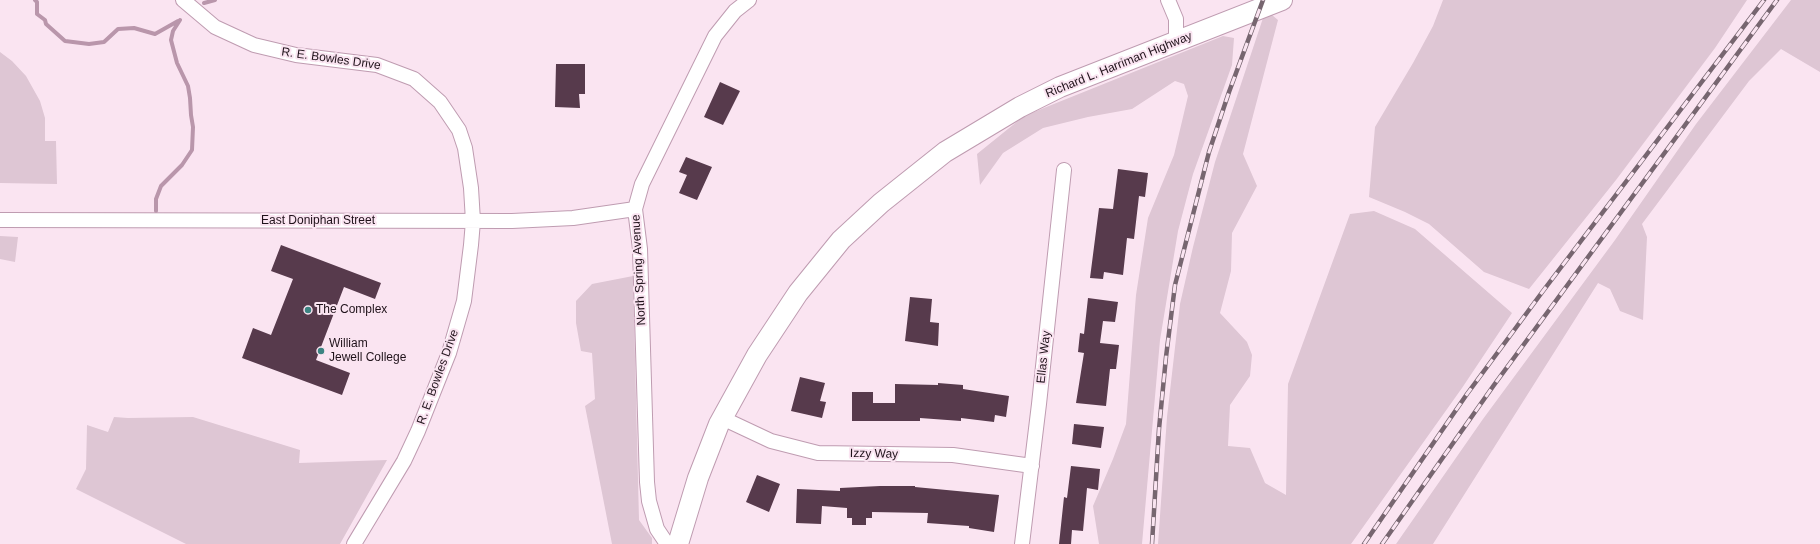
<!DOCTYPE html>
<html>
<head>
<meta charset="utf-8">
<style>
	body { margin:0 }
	canvas { display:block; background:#fae4f1 }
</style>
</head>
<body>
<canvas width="1820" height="544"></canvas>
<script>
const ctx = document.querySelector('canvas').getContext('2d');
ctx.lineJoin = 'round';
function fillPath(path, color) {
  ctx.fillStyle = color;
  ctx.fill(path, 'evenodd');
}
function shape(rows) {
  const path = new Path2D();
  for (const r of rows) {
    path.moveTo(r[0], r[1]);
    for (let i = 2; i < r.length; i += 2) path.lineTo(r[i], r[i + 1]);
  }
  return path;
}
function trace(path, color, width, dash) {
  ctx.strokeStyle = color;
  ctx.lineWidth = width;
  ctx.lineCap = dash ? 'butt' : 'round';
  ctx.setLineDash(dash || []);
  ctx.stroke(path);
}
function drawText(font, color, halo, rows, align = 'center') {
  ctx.font = font + ' Arial,sans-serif';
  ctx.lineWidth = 4;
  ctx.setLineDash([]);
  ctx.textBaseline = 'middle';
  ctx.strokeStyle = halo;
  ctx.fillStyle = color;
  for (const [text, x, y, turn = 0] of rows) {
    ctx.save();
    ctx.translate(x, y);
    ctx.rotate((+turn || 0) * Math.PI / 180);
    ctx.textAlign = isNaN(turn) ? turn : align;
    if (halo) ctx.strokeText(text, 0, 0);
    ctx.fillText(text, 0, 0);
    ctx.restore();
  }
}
const green = shape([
	[1443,0,1747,0,1715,48,1616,180,1529,289,1484,272,1429,224,1405,212,1369,197,1375,127,1413,63,1433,26],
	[1791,0,1820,0,1820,72,1781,49,1749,81,1642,224,1647,237,1643,320,1620,311,1610,289,1598,283,1433,544,1396,544,1483,419,1615,240,1696,124],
	[1272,15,1278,20,1243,154,1257,186,1232,233,1231,271,1220,313,1247,342,1252,355,1250,376,1230,405,1228,446,1250,448,1265,483,1286,495,1288,384,1350,214,1374,211,1415,229,1512,313,1462,388,1351,544,1158,544,1167,417,1180,304,1193,247,1215,162,1263,18],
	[1223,36,1234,38,1232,65,1193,174,1178,231,1160,340,1142,544,1099,544,1093,506,1113,459,1126,424,1136,295,1148,218,1174,155,1188,96,1184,84,1175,81,1132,109,1088,117,1043,128,1003,153,980,185,977,154,1024,116],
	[0,52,12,61,26,76,40,101,45,118,45,141,56,141,57,184,0,183],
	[0,236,18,237,15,262,0,259],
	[633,276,639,520,652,538,652,544,612,544,585,406,595,399,592,353,581,351,576,323,576,301,592,284],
	[114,417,128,418,193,417,300,450,299,463,387,460,340,544,186,544,76,489,86,469,87,425,108,432]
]);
const stream = shape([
	[35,0,37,2,37,14,45,20,46,24,65,41,89,44,104,42,118,29,134,28,155,34,178,21],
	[204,3,215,0],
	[156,211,156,199,161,186,182,165,192,150,193,127,191,115,190,98,188,86,177,63,171,40,173,31,180,20]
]);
const building = shape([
	[556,64,585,64,585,94,579,94,580,108,555,107],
	[720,82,740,91,723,125,704,117],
	[686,157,712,167,697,200,679,193,687,175,679,172],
	[1118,169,1148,173,1145,197,1139,196,1134,239,1127,238,1123,275,1104,272,1103,279,1090,278,1099,208,1113,209],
	[281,245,381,283,375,299,344,287,316,360,350,373,342,395,242,358,253,328,271,335,293,279,271,271],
	[910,297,932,299,930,322,939,323,938,346,905,341],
	[1088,298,1118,302,1115,322,1103,321,1100,343,1119,345,1116,369,1110,369,1106,406,1076,403,1084,353,1078,352,1080,333,1084,334],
	[800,377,825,383,820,401,826,402,822,418,791,411],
	[938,383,963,385,963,389,1009,396,1006,417,995,415,994,422,961,418,961,421,920,418,920,421,852,421,852,392,873,392,873,403,895,403,895,384,938,385],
	[1074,424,1104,427,1101,448,1072,444],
	[1071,466,1100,469,1098,490,1087,488,1083,531,1072,530,1071,544,1059,544,1064,497,1067,498],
	[757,475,780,484,769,512,746,502],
	[880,486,915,486,915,487,999,495,994,532,969,528,969,526,927,523,928,513,872,512,872,518,866,518,866,525,852,525,852,518,847,518,847,508,822,506,821,524,796,523,797,489,840,491,840,488]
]);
const minor = shape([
	[183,0,215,27,254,45,296,55,377,65,414,79,440,102,459,130,465,148,471,188,473,221,471,245,464,301,449,353,418,431,404,461,354,544],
	[1168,0,1176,19,1176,41],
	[0,220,512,221,573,218,635,209],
	[722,418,771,441,818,453,953,455,1032,466],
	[667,544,657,529,649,501,647,482,640,249,635,209,642,184,715,36,735,11,749,0],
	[1022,544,1039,404,1064,170]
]);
const secondary = shape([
	[678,544,698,478,719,424,757,355,798,293,841,240,881,203,945,152,1020,107,1060,87,1282,0]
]);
const rail = shape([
	[1152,544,1159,429,1166,357,1175,285,1209,152,1229,92,1263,0],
	[1364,544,1467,394,1543,291,1764,0],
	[1382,544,1494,385,1777,0]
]);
const markers = [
	[308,310,4,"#3c8482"],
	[321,351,4,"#3c8482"]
];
const streetNames = [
	["R. E. Bowles Drive",331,59,8],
	["Richard L. Harriman Highway",1119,65,-22],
	["East Doniphan Street",318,221],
	["North Spring Avenue",639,270,-93],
	["Ellas Way",1044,357,-84],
	["R. E. Bowles Drive",438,377,-70],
	["Izzy Way",874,454,1]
];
const poiNames = [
	["The Complex",316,310],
	["William",329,344],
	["Jewell College",329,358]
];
fillPath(green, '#dec6d4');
trace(stream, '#b996ab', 4);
fillPath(building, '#573a4c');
trace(minor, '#bf9cb1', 16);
trace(secondary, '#bf9cb1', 22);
trace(minor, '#fff', 14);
trace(secondary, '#fff', 20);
trace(rail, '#776670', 4.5);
trace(rail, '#fae4f1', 3, [9]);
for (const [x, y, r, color] of markers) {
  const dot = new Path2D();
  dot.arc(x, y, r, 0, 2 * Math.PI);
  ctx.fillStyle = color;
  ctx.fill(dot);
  trace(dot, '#fae4f1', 1.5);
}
drawText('12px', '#1f121a', '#fae4f1', streetNames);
drawText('12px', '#1f121a', '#fae4f1', poiNames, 'left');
</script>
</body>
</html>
